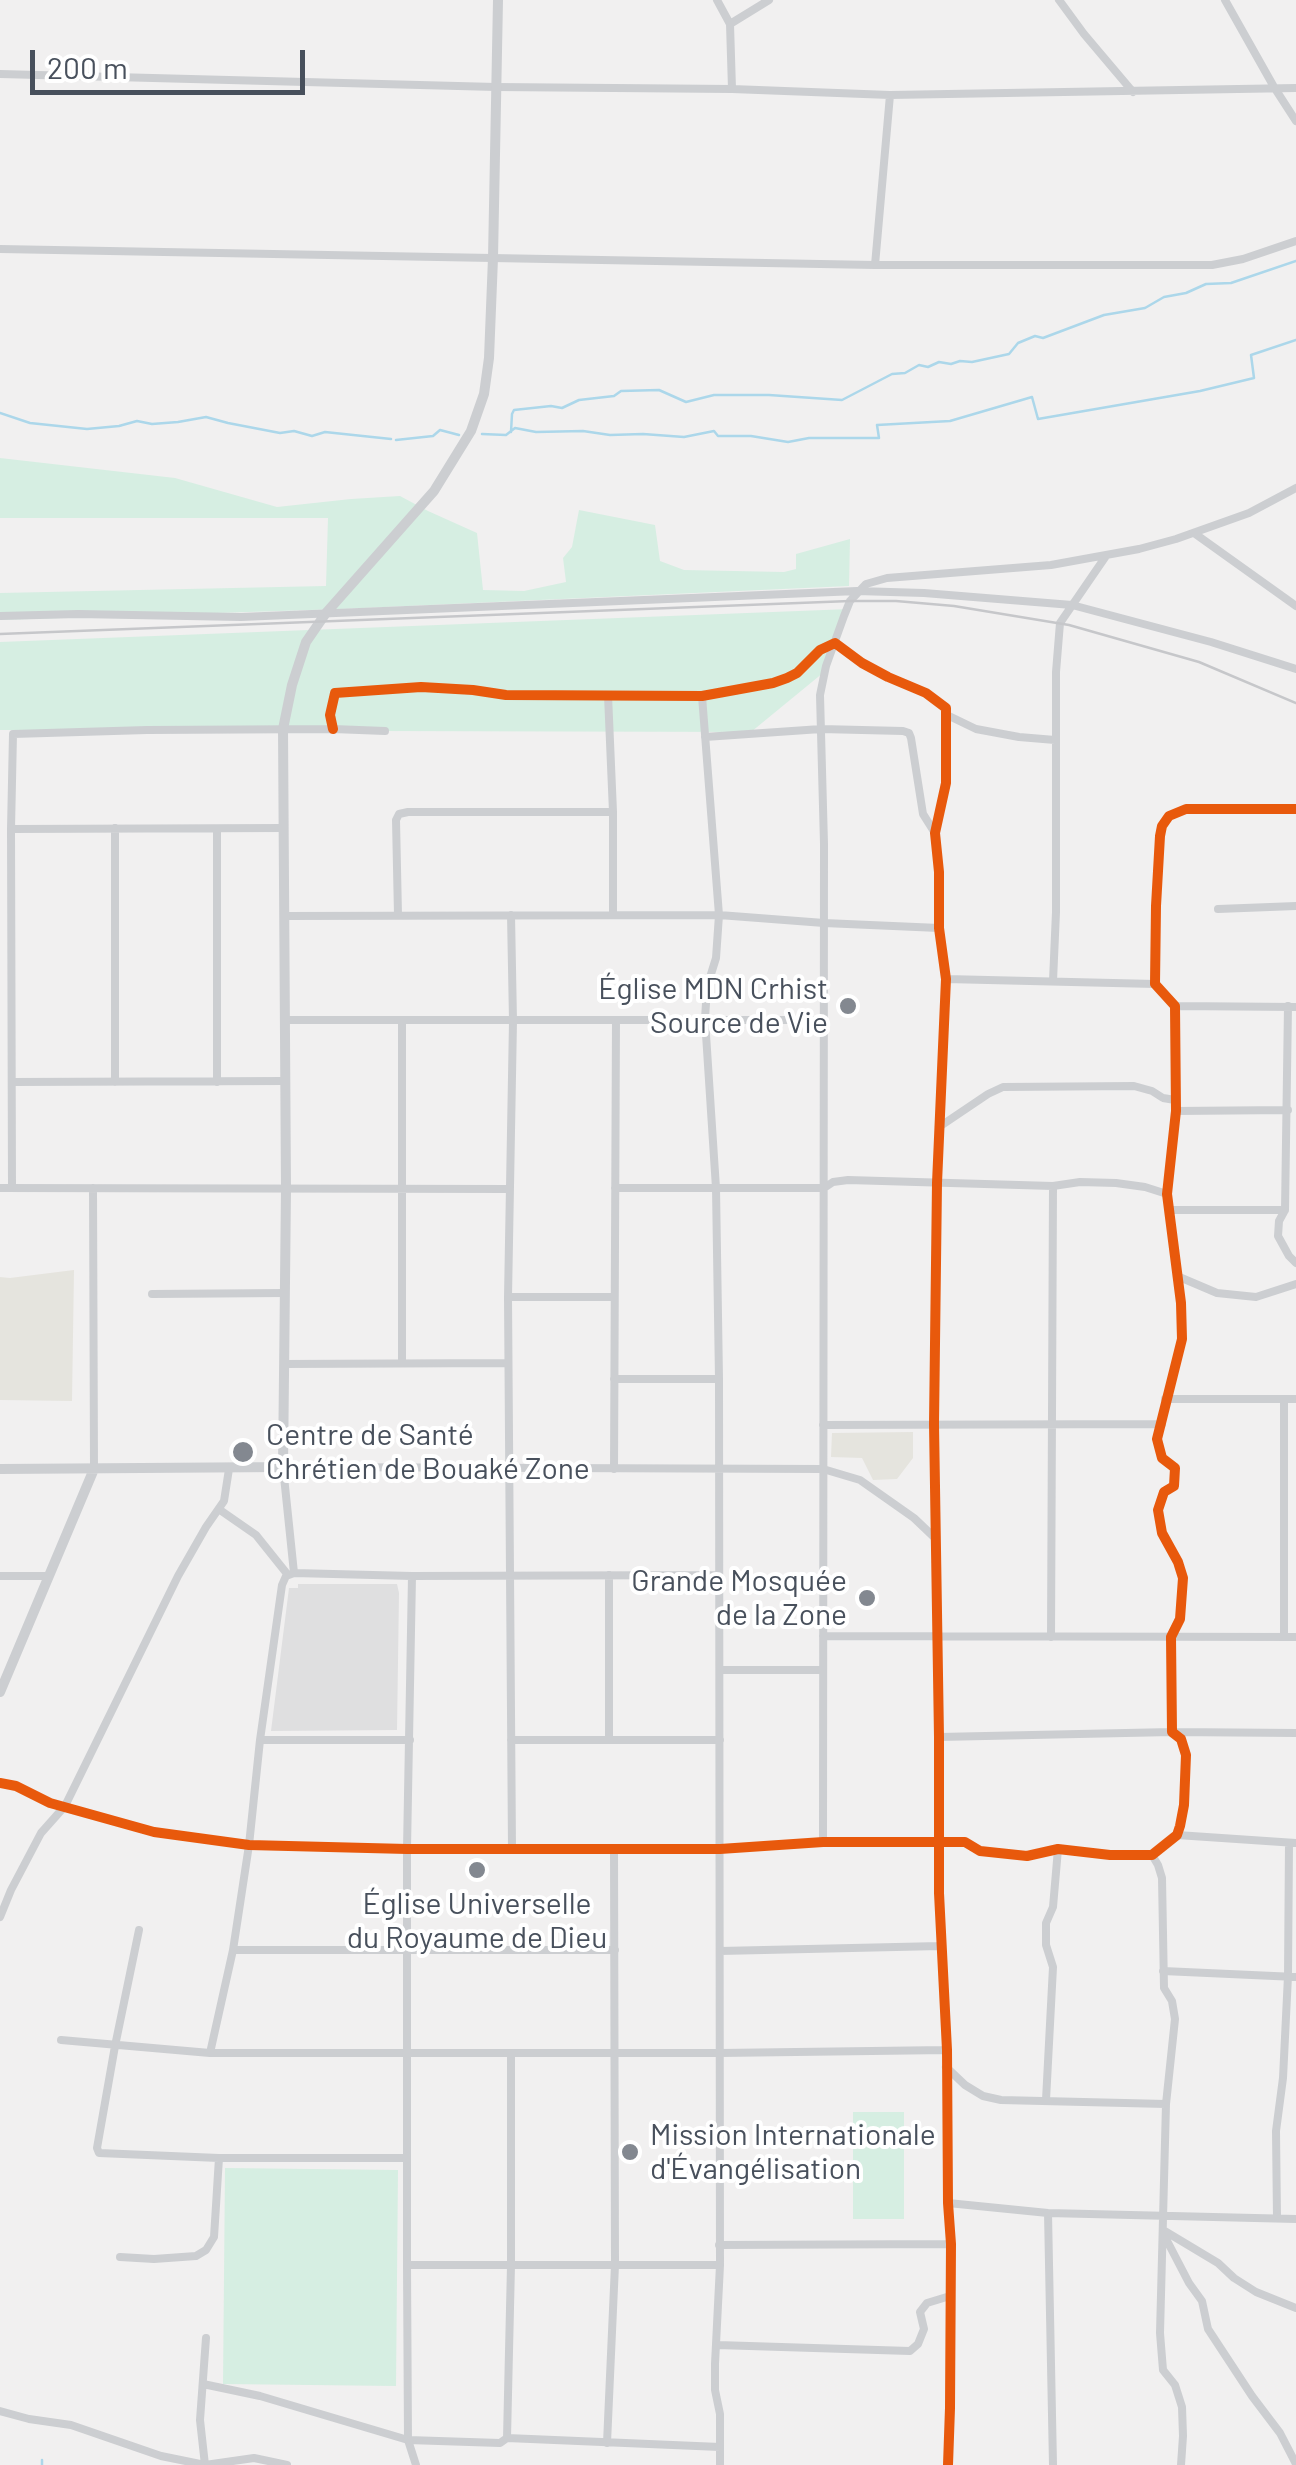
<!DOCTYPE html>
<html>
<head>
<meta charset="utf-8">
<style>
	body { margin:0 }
	#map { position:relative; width:1296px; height:2465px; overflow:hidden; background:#f1f0f0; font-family:Barlow,sans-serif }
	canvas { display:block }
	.scale { position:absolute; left:30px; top:50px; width:275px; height:45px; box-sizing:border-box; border:5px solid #48505c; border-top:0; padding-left:12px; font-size:30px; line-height:35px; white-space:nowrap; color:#48505c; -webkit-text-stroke:8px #fff; paint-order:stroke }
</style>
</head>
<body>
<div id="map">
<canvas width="1296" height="2465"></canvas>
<div class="scale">200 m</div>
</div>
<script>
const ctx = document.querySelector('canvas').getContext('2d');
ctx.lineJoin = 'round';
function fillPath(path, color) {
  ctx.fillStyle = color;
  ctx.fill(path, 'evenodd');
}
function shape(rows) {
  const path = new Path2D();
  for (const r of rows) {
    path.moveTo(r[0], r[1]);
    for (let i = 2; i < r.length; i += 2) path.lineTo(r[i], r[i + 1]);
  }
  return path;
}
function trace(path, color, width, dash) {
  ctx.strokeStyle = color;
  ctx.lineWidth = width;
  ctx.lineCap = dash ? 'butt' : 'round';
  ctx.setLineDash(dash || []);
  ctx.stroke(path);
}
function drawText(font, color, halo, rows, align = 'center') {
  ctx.font = font + ' Barlow,sans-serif';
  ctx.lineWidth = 8;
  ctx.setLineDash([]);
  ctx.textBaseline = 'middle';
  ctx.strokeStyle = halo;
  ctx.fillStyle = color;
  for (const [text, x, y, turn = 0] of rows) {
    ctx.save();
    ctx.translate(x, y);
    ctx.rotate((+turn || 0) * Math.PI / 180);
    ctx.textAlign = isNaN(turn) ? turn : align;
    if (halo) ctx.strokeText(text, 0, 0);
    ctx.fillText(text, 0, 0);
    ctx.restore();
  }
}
const commercial = shape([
	[74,1270,72,1401,0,1400,0,1277,10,1278],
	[913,1432,913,1458,897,1479,873,1480,862,1458,831,1457,832,1433]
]);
const education = shape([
	[298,1584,397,1584,399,1593,397,1730,271,1731,289,1588,298,1588]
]);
const green = shape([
	[0,458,175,478,277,507,351,499,400,496,428,511,477,533,483,590,524,591,566,582,563,558,572,547,579,510,655,525,660,561,684,570,784,572,796,569,796,554,850,539,849,586,341,609,0,620,0,593,326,586,328,518,0,518],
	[850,609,829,668,751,732,0,730,0,642],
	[853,2112,904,2112,904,2219,853,2219],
	[225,2168,398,2170,396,2386,223,2384]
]);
const stream = shape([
	[0,413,30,423,87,429,119,426,137,421,152,424,178,422,206,417,228,423,280,433,294,431,312,436,325,432,391,439],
	[511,432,512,414,514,410,551,406,562,408,579,400,614,396,621,391,659,390,686,402,714,395,769,395,842,400,892,374,905,373,919,365,928,367,939,362,951,364,960,361,972,362,1009,354,1018,343,1035,336,1043,338,1104,315,1145,308,1164,297,1186,293,1206,284,1231,283,1296,261],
	[482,434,506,435,515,428,536,432,583,431,610,435,643,434,684,437,714,431,718,436,751,436,788,442,809,438,879,438,877,425,950,421,1032,397,1038,419,1200,391,1254,378,1251,355,1296,340],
	[396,440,433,436,440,430,459,435],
	[42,2465,42,2460]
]);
const minor = shape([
	[717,0,730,24,732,89],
	[1059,0,1084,34,1133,92],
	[1225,0,1274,87,1296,121],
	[730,24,769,0],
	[0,74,496,87,732,89,890,95,1296,88],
	[0,249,875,265,1212,265,1243,259,1296,241],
	[875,265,890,95],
	[1194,533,1296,606],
	[0,616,78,614,241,617,857,591,924,593,1072,605,1211,642,1296,669],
	[608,695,613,812,613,915],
	[702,696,719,915,716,958,707,987,705,1019,716,1188,719,1379,720,2265,715,2364,715,2390,720,2414,720,2465],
	[947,715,976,729,1019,737,1055,740],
	[333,729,330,715,335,693,421,687,473,690,506,695,702,696,773,683,787,678,797,673,820,650,835,643,862,663,888,677,926,693,946,708,946,783,935,833,939,872,939,928,946,979,937,1183,934,1424,939,1737,939,1893,947,2050,948,2203,951,2244,950,2408,948,2465],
	[705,737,821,729,903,731,909,733,911,738,923,814,935,833],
	[115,828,115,1082],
	[11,829,284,828],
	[217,829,217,1082],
	[1218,909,1296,906],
	[398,915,396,820,399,814,408,812,613,812],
	[511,915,513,1021,508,1297,512,1849],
	[285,916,719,915,824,923,939,928],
	[946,979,1155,984],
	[1053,981,1056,912,1056,672,1060,623,1106,556],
	[1175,1006,1296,1007],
	[1288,1006,1285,1210,1279,1221,1278,1236,1289,1256,1296,1263],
	[286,1020,823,1020],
	[402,1020,402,1363],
	[12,1082,285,1081],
	[1176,1111,1288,1110],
	[939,1127,988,1094,1003,1087,1134,1086,1152,1091,1163,1098,1175,1100],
	[0,1188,510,1189],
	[12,1188,11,829,13,734,147,730,333,729,385,731],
	[93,1188,94,1469],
	[615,1188,824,1188,833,1182,848,1180,1053,1186,1080,1182,1116,1183,1145,1187,1167,1194],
	[1169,1210,1285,1210],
	[1177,1276,1217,1293,1256,1297,1296,1284],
	[152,1294,284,1293],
	[508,1297,614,1297],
	[284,1364,508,1363],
	[614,1379,719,1379],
	[1165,1399,1296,1399],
	[1284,1399,1284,1637],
	[823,1425,1162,1424],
	[614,1469,616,1020],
	[220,1510,256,1535,288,1575],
	[294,1573,283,1467,823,1469,860,1480,914,1518,935,1538],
	[609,1575,609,1740],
	[0,1576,49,1576],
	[412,1576,407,1849,407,2265,408,2440,416,2465],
	[823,1636,1296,1637],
	[1051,1637,1053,1186],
	[720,1670,823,1670],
	[939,1737,1172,1732,1296,1733],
	[260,1740,410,1740],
	[511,1740,720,1740],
	[0,1783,16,1786,50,1803,154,1832,249,1845,407,1849,720,1849,823,1842,965,1842,980,1851,1027,1856,1058,1849,1110,1855,1152,1855,1177,1835,1180,1826,1184,1805,1186,1755,1181,1739,1172,1732,1171,1637,1180,1619,1183,1578,1178,1562,1162,1533,1158,1510,1164,1492,1174,1486,1175,1468,1162,1458,1157,1439,1182,1339,1181,1303,1167,1194,1176,1111,1175,1006,1155,984,1156,906,1160,836,1162,826,1169,816,1186,809,1296,809],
	[1177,1835,1296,1843],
	[823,1842,824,844,820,695,826,666,844,616,850,601,866,584,887,578,1051,565,1139,549,1176,539,1249,513,1296,488],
	[1152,1855,1158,1865,1162,1878,1164,1988,1172,2001,1175,2019,1166,2104,1160,2333,1163,2370,1175,2385,1182,2407,1183,2436,1181,2465],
	[0,1917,11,1890,41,1833,65,1806,178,1576,206,1527,224,1501,229,1469],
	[139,1930,115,2046,97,2148,99,2153,219,2158,407,2158],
	[233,1950,615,1950],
	[720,1951,940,1946],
	[1163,1971,1296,1977],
	[61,2040,210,2053,720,2053,947,2050],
	[210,2053,233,1950,249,1845,260,1740,282,1585,286,1576,294,1573,412,1576,719,1575],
	[946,2067,965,2085,983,2096,1001,2100,1166,2104],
	[1046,2100,1053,1967,1046,1945,1046,1923,1053,1907,1058,1849],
	[948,2203,1048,2213,1296,2219],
	[1048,2213,1053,2465],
	[1277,2218,1276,2131,1283,2078,1288,1976,1289,1843],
	[1163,2230,1218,2263,1234,2278,1256,2292,1296,2308],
	[1163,2233,1189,2283,1202,2301,1208,2329,1252,2396,1280,2433,1296,2464],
	[719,2245,951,2244],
	[120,2257,154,2259,196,2256,206,2250,214,2237,219,2158],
	[407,2265,720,2265],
	[717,2345,910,2351,918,2344,924,2329,920,2312,927,2303,950,2296],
	[203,2384,260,2396,408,2440,500,2443,507,2438,720,2447],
	[0,2411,29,2419,71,2425,161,2456,205,2465,254,2458,287,2465],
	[507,2438,511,2265,511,2053],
	[607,2443,615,2265,614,1849],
	[205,2465,200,2420,206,2338]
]);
const tertiary = shape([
	[0,1469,283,1467,286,1189,283,729,292,685,306,642,326,613,434,491,471,431,484,394,489,358,493,258,498,0],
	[0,1692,94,1469]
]);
const rail = shape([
	[0,634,850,601,896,601,954,606,1069,625,1199,662,1296,703]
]);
const cycleway = shape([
	[333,729,330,715,335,693,421,687,473,690,506,695,702,696,773,683,787,678,797,673,820,650,835,643,862,663,888,677,926,693,946,708,946,783,935,833,939,872,939,928,946,979,937,1183,934,1424,939,1737,939,1893,947,2050,948,2203,951,2244,950,2408,948,2465],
	[0,1783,16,1786,50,1803,154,1832,249,1845,407,1849,720,1849,823,1842,965,1842,980,1851,1027,1856,1058,1849,1110,1855,1152,1855,1177,1835,1180,1826,1184,1805,1186,1755,1181,1739,1172,1732,1171,1637,1180,1619,1183,1578,1178,1562,1162,1533,1158,1510,1164,1492,1174,1486,1175,1468,1162,1458,1157,1439,1182,1339,1181,1303,1167,1194,1176,1111,1175,1006,1155,984,1156,906,1160,836,1162,826,1169,816,1186,809,1296,809]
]);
const markers = [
	[848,1006,10,"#838890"],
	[243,1452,12,"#838890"],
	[867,1598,10,"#838890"],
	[477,1870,10,"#838890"],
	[630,2152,10,"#838890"]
];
const poiNames = [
	["Église MDN Crhist",828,989],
	["Source de Vie",828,1023],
	["Centre de Santé",266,1435,"left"],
	["Chrétien de Bouaké Zone",266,1469,"left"],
	["Grande Mosquée",847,1581],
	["de la Zone",847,1615],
	["Église Universelle",477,1904,"center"],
	["du Royaume de Dieu",477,1938,"center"],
	["Mission Internationale",650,2135,"left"],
	["d'Évangélisation",650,2169,"left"]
];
fillPath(commercial, '#e5e4de');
fillPath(education, '#dfdfe0');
fillPath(green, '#d6eee2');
trace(stream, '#acd7ea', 2.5);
trace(minor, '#ccced1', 8);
trace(tertiary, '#ccced1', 10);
trace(rail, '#c6c7ca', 2.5);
trace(cycleway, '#e8590c', 10);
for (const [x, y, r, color] of markers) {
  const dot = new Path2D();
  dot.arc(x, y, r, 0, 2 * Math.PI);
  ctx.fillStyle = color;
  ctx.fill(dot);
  trace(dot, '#fff', 4);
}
drawText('30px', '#48505c', '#fff', poiNames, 'right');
</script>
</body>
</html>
